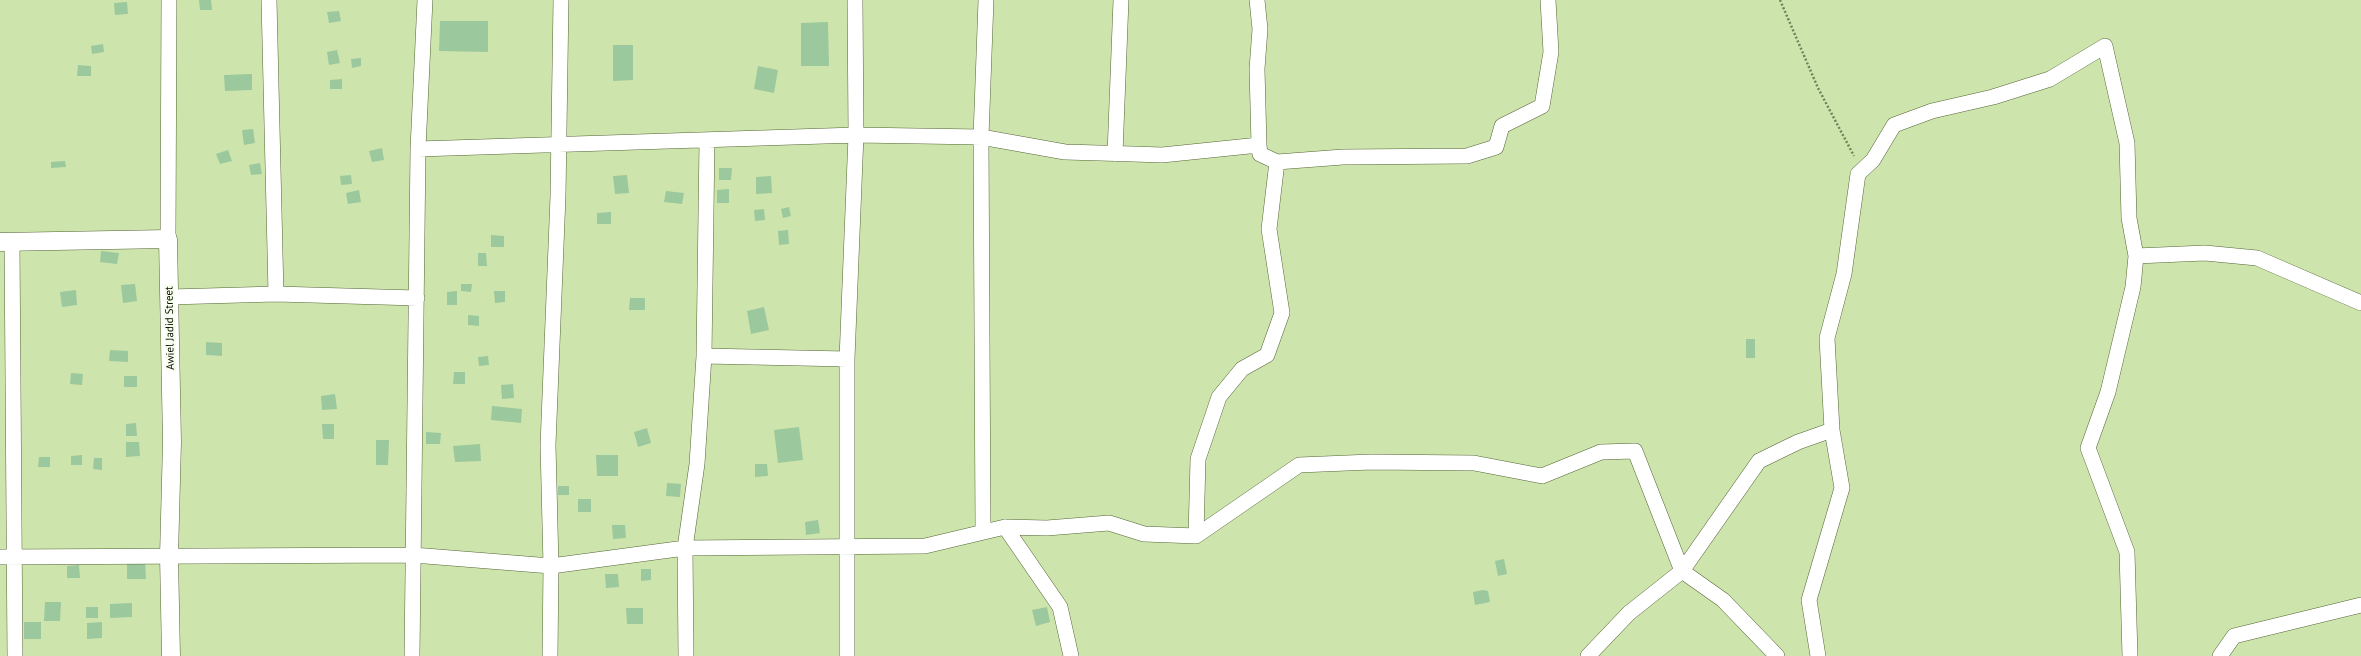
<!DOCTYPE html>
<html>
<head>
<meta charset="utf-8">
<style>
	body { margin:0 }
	canvas { display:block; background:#cee4ad }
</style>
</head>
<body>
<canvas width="2361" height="656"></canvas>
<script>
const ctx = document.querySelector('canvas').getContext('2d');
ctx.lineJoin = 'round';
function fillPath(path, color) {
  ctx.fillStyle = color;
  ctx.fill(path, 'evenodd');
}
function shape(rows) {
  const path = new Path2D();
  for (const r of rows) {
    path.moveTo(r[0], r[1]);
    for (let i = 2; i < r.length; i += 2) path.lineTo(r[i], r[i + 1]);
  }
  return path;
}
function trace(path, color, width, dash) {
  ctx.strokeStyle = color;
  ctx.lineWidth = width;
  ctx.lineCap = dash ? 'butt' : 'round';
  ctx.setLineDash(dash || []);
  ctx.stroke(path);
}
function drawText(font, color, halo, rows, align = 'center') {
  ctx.font = font + ' "PT Sans",sans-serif';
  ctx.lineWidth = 4;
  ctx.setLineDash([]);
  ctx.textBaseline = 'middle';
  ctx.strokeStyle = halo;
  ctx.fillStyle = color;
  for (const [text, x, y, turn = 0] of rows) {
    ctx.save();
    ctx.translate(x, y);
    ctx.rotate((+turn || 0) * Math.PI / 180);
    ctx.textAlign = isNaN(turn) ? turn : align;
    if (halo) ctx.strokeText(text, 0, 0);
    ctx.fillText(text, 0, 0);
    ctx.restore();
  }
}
const building = shape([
	[199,0,211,0,212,10,200,10],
	[127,2,128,14,115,15,114,3],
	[339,11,341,21,329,23,327,12],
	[440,21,488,21,488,52,439,51],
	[828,22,829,66,801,66,801,23],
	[103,44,104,52,92,54,91,46],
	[613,45,633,45,633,80,613,81],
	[337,50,340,63,329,65,327,52],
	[361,58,361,66,352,68,351,59],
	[78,65,91,66,91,76,77,76],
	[758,66,778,70,774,93,754,89],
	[252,74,252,90,225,91,224,75],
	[342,79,342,89,330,89,330,80],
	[253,129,255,143,244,145,242,130],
	[382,148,384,160,372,162,369,151],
	[228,150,232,161,220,164,216,154],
	[65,161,66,167,51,168,51,162],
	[260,163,262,174,251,175,249,165],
	[719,168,732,168,731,180,719,180],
	[351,175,352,184,341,185,340,176],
	[627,175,629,193,615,194,613,176],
	[771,176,772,193,756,194,756,177],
	[729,189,729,203,717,203,717,190],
	[359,190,361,202,348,204,346,193],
	[666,191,684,193,682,204,664,202],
	[789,207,791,216,783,218,781,209],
	[764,209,765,220,755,221,754,210],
	[611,212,611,224,597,224,597,213],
	[788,230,789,244,779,245,778,231],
	[491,235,504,236,504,247,491,247],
	[101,251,119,253,117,264,100,262],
	[478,253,486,253,487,266,478,266],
	[135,284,137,301,123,303,121,285],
	[461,284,472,284,471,292,461,291],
	[76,290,77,305,62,307,60,292],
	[457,291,457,305,447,305,447,292],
	[494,291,505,291,505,302,495,303],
	[630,298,645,298,645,310,629,310],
	[764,307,769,330,751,334,747,311],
	[468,315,479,316,479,326,468,325],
	[1746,339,1755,339,1755,358,1746,358],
	[206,342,222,343,222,356,206,355],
	[110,350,128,351,128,362,109,361],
	[488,356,489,365,479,366,478,357],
	[454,372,465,372,465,384,453,384],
	[71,373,83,374,82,385,70,384],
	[124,376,137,376,137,387,124,387],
	[513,384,514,398,502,399,501,385],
	[335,394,337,409,322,410,321,396],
	[492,406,522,409,521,423,491,420],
	[136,423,137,436,126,436,126,424],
	[322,424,334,424,334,439,323,439],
	[799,427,803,460,778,463,774,430],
	[647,428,651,443,638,447,634,432],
	[426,432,441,433,440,444,426,444],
	[376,440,389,440,388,465,376,465],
	[126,442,139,442,140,456,126,457],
	[480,444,481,461,455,462,453,446],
	[82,455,82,465,71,465,71,456],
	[596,455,618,455,618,476,597,476],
	[39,457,50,457,50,467,38,467],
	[94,458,102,458,102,470,93,469],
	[755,464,767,464,768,476,755,477],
	[667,483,681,484,680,497,666,496],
	[558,486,569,486,569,495,558,495],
	[578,499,591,499,591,512,578,512],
	[818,520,820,533,806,535,805,522],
	[612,525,625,525,626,538,613,539],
	[145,559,146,579,127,579,127,560],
	[1504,559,1507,574,1498,576,1495,561],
	[79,565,80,578,67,578,67,566],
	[641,569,651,569,651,580,641,581],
	[605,574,618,574,619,587,606,588],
	[1483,590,1488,591,1490,602,1475,605,1473,592],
	[45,602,61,602,60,621,44,621],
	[132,603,132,617,110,618,110,604],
	[86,607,98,607,98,618,86,618],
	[1047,607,1050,622,1036,626,1032,610],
	[626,608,643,608,643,624,627,624],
	[24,622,41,622,41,639,24,639],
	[102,622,102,638,87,639,87,623]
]);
const path = shape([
	[1780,0,1818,88,1854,156]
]);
const minor = shape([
	[269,0,276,294],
	[1257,0,1260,29,1257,69,1259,145],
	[418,149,856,135,981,137,1065,152,1133,154,1162,155,1259,145,1260,154,1277,162,1343,157,1467,156,1496,147,1502,126,1542,106,1551,52,1548,0],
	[1115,154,1121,0],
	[168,239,169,0],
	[12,242,15,656],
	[2136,256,2205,253,2257,258,2361,303],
	[170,297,276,294,417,298],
	[704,356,847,359],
	[1005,527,1060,607,1071,656],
	[983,531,981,137,986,0],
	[1196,536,1198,459,1219,397,1242,369,1267,355,1282,313,1269,229,1277,162],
	[0,557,413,555,551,566,685,548,925,546,1005,527,1047,528,1109,523,1144,534,1196,536,1299,465,1371,462,1474,463,1542,476,1601,452,1635,451,1682,571,1723,600,1777,656],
	[412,656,418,149,425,0],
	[550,656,551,566,548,445,558,196,561,0],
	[686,656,685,548,697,464,704,356,707,140],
	[847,656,847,359,856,135,855,0],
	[1588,656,1629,613,1682,571,1759,461,1798,442,1832,430,1827,338,1844,274,1858,174,1873,160,1894,125,1932,111,1993,97,2050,79,2105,46,2127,143,2129,218,2136,256,2133,287,2108,392,2088,448,2127,552,2130,656],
	[1818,656,1809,600,1842,488,1832,430],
	[2220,656,2234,636,2361,605]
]);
const tertiary = shape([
	[0,242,168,239,172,442,169,556,171,656]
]);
const streetNames = [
	["Awiel Jadid Street",170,328,-91]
];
fillPath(building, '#9cc89d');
trace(minor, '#546635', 16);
trace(tertiary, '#546635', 19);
trace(path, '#73815d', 2.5, [2, 2]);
trace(minor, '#fff', 15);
trace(tertiary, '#fff', 18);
drawText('11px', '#080e00', '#f7feee', streetNames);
</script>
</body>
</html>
